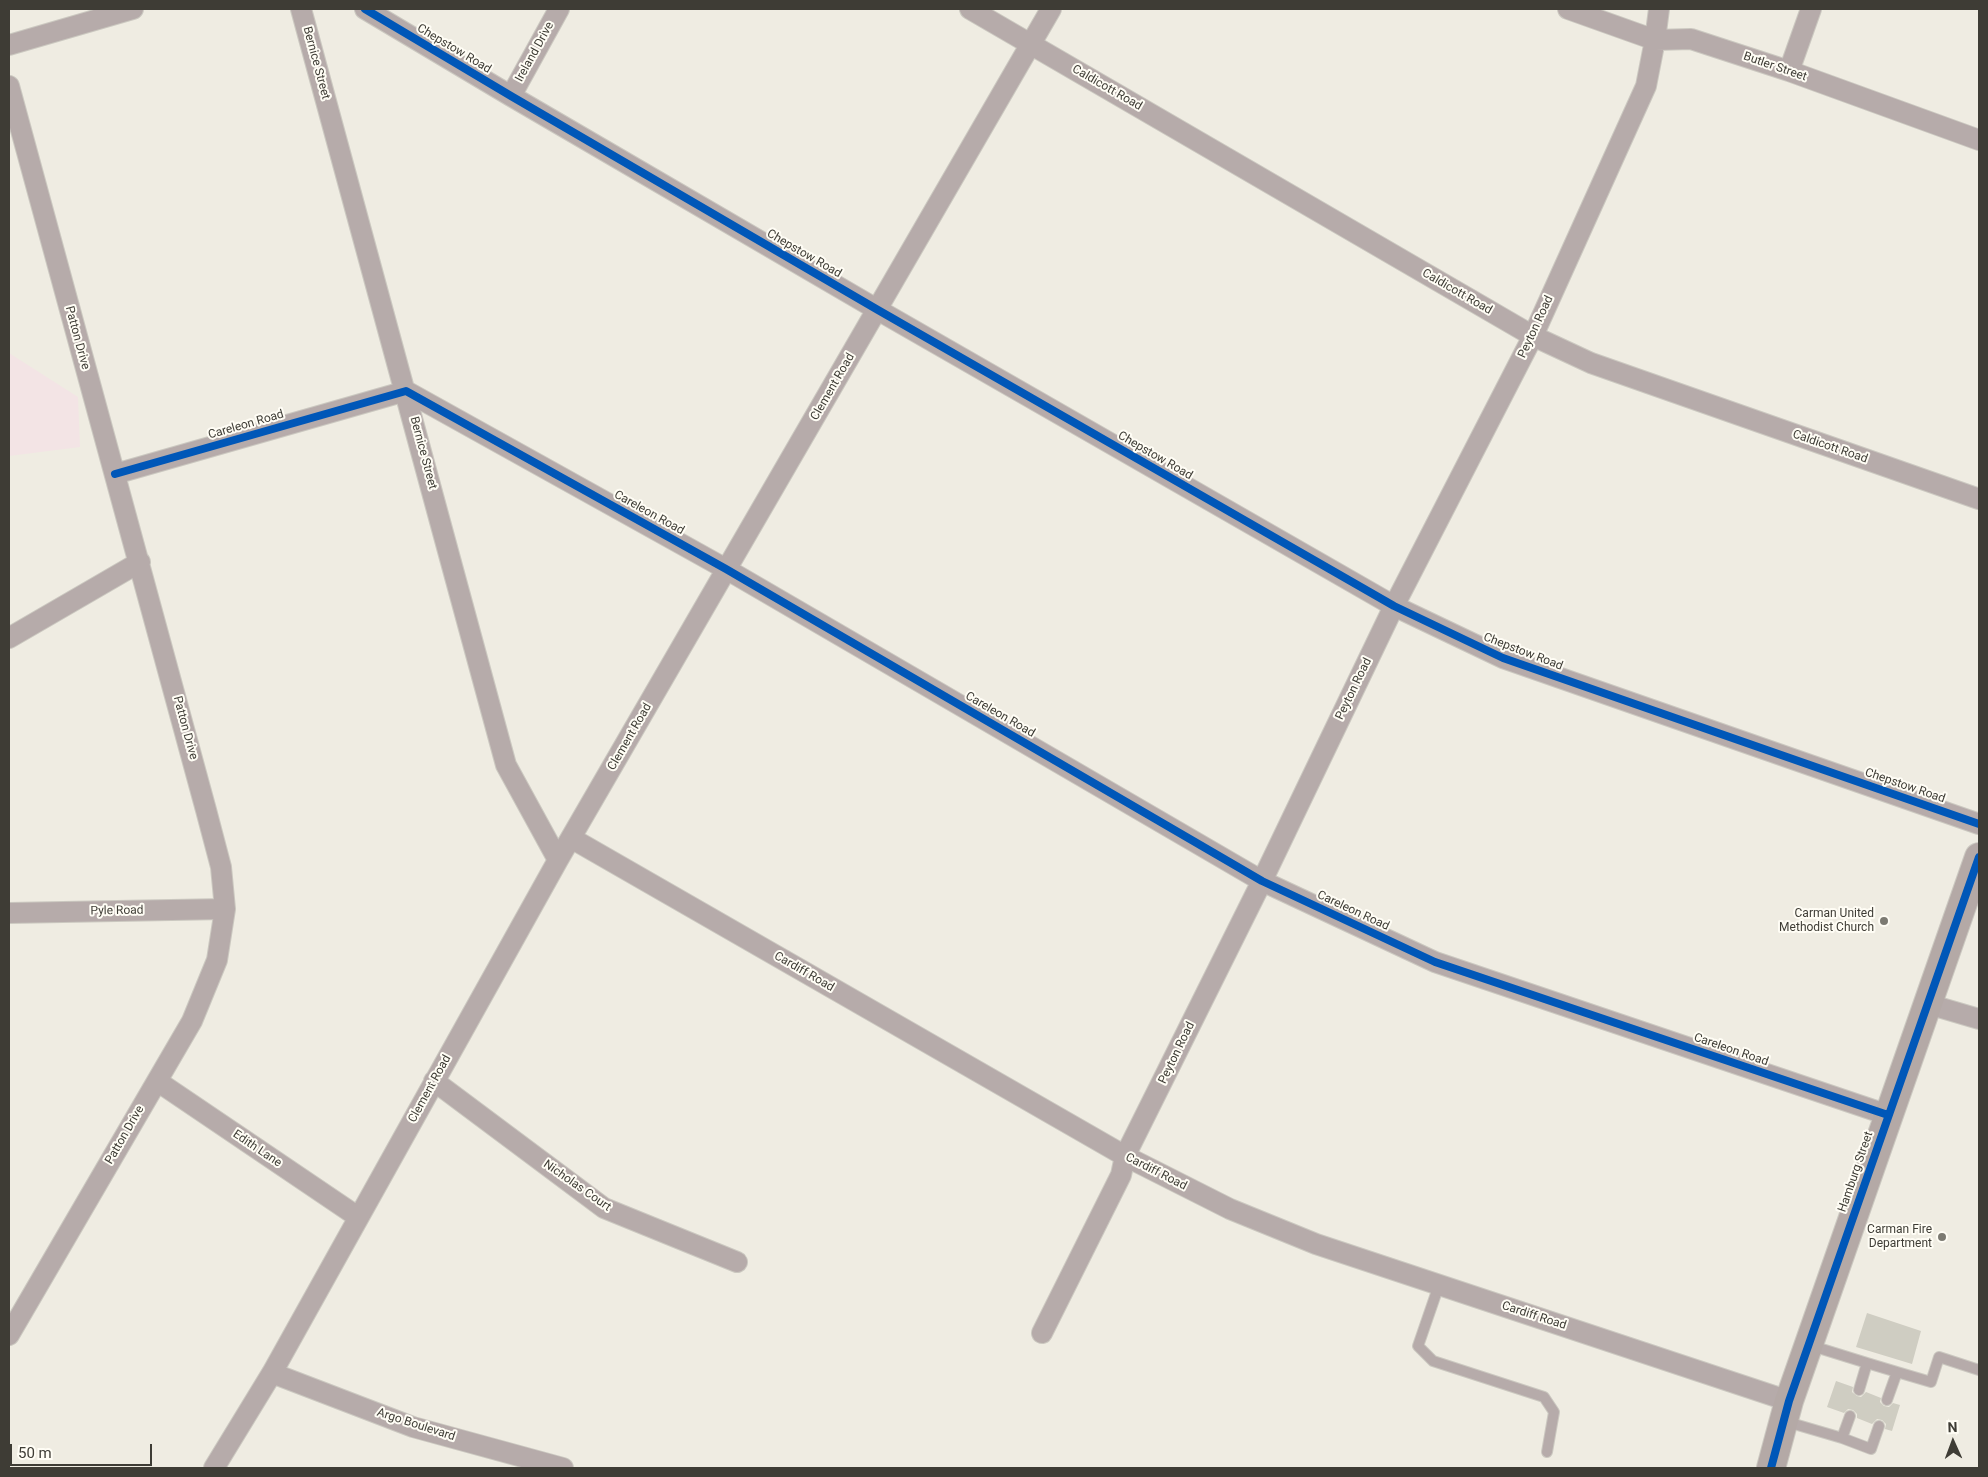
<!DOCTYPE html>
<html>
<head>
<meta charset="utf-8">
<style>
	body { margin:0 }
	#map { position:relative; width:1988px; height:1477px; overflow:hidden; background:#efece2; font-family:Roboto,sans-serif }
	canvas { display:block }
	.frame { position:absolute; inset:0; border:10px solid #3e3c35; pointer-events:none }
	.north { position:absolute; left:1928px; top:1417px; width:50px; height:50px; -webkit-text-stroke:4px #fffdf5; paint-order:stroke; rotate:358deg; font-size:14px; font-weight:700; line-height:20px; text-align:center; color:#3e3c35 }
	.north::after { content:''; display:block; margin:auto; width:18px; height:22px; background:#3e3c35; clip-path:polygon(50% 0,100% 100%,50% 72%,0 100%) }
	.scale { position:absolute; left:10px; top:1444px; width:142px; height:22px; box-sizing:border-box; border:2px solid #3e3c35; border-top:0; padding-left:6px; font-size:15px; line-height:18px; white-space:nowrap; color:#3e3c35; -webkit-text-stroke:4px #fffdf5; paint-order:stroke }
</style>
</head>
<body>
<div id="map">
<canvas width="1988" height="1477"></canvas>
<div class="frame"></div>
<div class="north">N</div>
<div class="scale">50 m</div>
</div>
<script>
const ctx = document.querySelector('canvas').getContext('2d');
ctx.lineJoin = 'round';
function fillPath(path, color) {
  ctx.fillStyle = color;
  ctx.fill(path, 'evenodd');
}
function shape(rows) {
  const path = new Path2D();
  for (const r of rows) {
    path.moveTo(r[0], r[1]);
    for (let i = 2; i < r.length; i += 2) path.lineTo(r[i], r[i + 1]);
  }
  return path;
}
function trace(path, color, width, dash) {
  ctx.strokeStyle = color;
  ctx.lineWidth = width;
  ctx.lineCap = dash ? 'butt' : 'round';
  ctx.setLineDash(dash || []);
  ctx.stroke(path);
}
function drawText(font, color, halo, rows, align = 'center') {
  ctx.font = font + ' Roboto,sans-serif';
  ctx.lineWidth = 4;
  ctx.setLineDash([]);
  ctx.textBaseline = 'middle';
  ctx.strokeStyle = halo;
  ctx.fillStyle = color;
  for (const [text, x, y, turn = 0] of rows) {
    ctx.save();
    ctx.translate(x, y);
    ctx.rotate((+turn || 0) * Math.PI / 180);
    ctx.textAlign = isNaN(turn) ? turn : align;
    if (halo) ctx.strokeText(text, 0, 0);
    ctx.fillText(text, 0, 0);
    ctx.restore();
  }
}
const commercial = shape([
	[9,353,78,397,80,447,9,456]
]);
const building = shape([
	[1867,1313,1921,1331,1912,1364,1856,1347],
	[1836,1381,1853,1387,1852,1392,1857,1396,1861,1397,1866,1392,1881,1398,1880,1402,1884,1406,1889,1407,1893,1403,1900,1405,1892,1431,1885,1429,1886,1424,1882,1420,1877,1419,1872,1424,1857,1418,1857,1414,1853,1410,1848,1409,1844,1413,1827,1407]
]);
const lane = shape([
	[1439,1285,1418,1346,1433,1361,1544,1397,1554,1412,1547,1452],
	[1809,1345,1867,1363,1859,1390],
	[1867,1363,1897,1372,1887,1400],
	[1897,1372,1931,1382,1939,1357,1979,1370],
	[1784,1421,1842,1438,1850,1416],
	[1842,1438,1871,1449,1879,1426]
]);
const street = shape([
	[301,9,506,765,558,860],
	[365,9,511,96,878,310,1394,606,1503,658,1979,824],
	[970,9,1533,336,1591,363,1979,499],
	[1568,9,1655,40,1691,39,1789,71,1979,140],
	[9,45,133,9],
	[1789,71,1811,9],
	[9,86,206,810,221,867,225,909,217,960,192,1021,9,1335],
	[511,96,559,9],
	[115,474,406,391,726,569,1262,881,1435,962,1888,1115],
	[9,638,140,562],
	[571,838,1125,1156,1230,1209,1316,1244,1789,1401],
	[9,913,225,909],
	[1928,1004,1979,1019],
	[157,1081,358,1217],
	[434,1081,604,1208,737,1262],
	[1042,1333,1121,1175,1125,1156,1262,881,1394,606,1533,336,1646,86,1655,40,1659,9],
	[272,1373,413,1427,563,1468],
	[214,1468,272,1373,558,860,1051,9]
]);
const secondary = shape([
	[1771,1468,1789,1401,1979,857]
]);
const cycleway = shape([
	[365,9,511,96,878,310,1394,606,1503,658,1979,824],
	[115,474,406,391,726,569,1262,881,1435,962,1888,1115],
	[1771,1468,1789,1401,1979,857]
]);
const markers = [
	[1884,921,5,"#7c7a72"],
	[1942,1237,5,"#7c7a72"]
];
const streetNames = [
	["Chepstow Road",454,49,31],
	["Ireland Drive",535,52,-61],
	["Bernice Street",316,63,75],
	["Butler Street",1775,67,19],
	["Caldicott Road",1107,88,30],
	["Chepstow Road",804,254,30],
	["Caldicott Road",1457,292,30],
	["Peyton Road",1536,327,-65],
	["Patton Drive",77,338,75],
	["Clement Road",833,387,-60],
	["Careleon Road",246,425,-16],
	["Caldicott Road",1830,447,19],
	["Bernice Street",423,453,75],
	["Chepstow Road",1155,456,30],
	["Careleon Road",649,513,29],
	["Chepstow Road",1523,652,21],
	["Peyton Road",1354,689,-64],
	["Careleon Road",1000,715,30],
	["Patton Drive",185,728,75],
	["Clement Road",630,737,-60],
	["Chepstow Road",1905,786,19],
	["Pyle Road",117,911,-1],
	["Careleon Road",1353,911,25],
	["Cardiff Road",804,972,30],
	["Careleon Road",1731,1050,19],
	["Peyton Road",1177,1053,-64],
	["Clement Road",430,1089,-61],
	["Patton Drive",125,1135,-60],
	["Edith Lane",257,1149,34],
	["Cardiff Road",1156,1172,27],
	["Hamburg Street",1856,1172,-71],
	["Nicholas Court",577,1186,35],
	["Cardiff Road",1534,1316,18],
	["Argo Boulevard",416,1425,18]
];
const poiNames = [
	["Carman United",1874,914],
	["Methodist Church",1874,928],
	["Carman Fire",1932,1230],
	["Department",1932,1244]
];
fillPath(commercial, '#f3e4e5');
fillPath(building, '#cfcdc2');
trace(lane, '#cbc8c0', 12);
trace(street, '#cbc8c0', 22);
trace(secondary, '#cbc8c0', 30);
trace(lane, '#b6abaa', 10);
trace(street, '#b6abaa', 20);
trace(secondary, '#b4a9a6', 28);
trace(cycleway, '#0057b8', 8);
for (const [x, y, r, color] of markers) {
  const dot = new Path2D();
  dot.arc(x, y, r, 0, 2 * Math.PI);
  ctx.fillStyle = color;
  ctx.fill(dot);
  trace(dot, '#fffdf5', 2);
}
drawText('12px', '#3e3c35', '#fffdf5', streetNames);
drawText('12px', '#3e3c35', '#fffdf5', poiNames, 'right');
</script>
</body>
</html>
